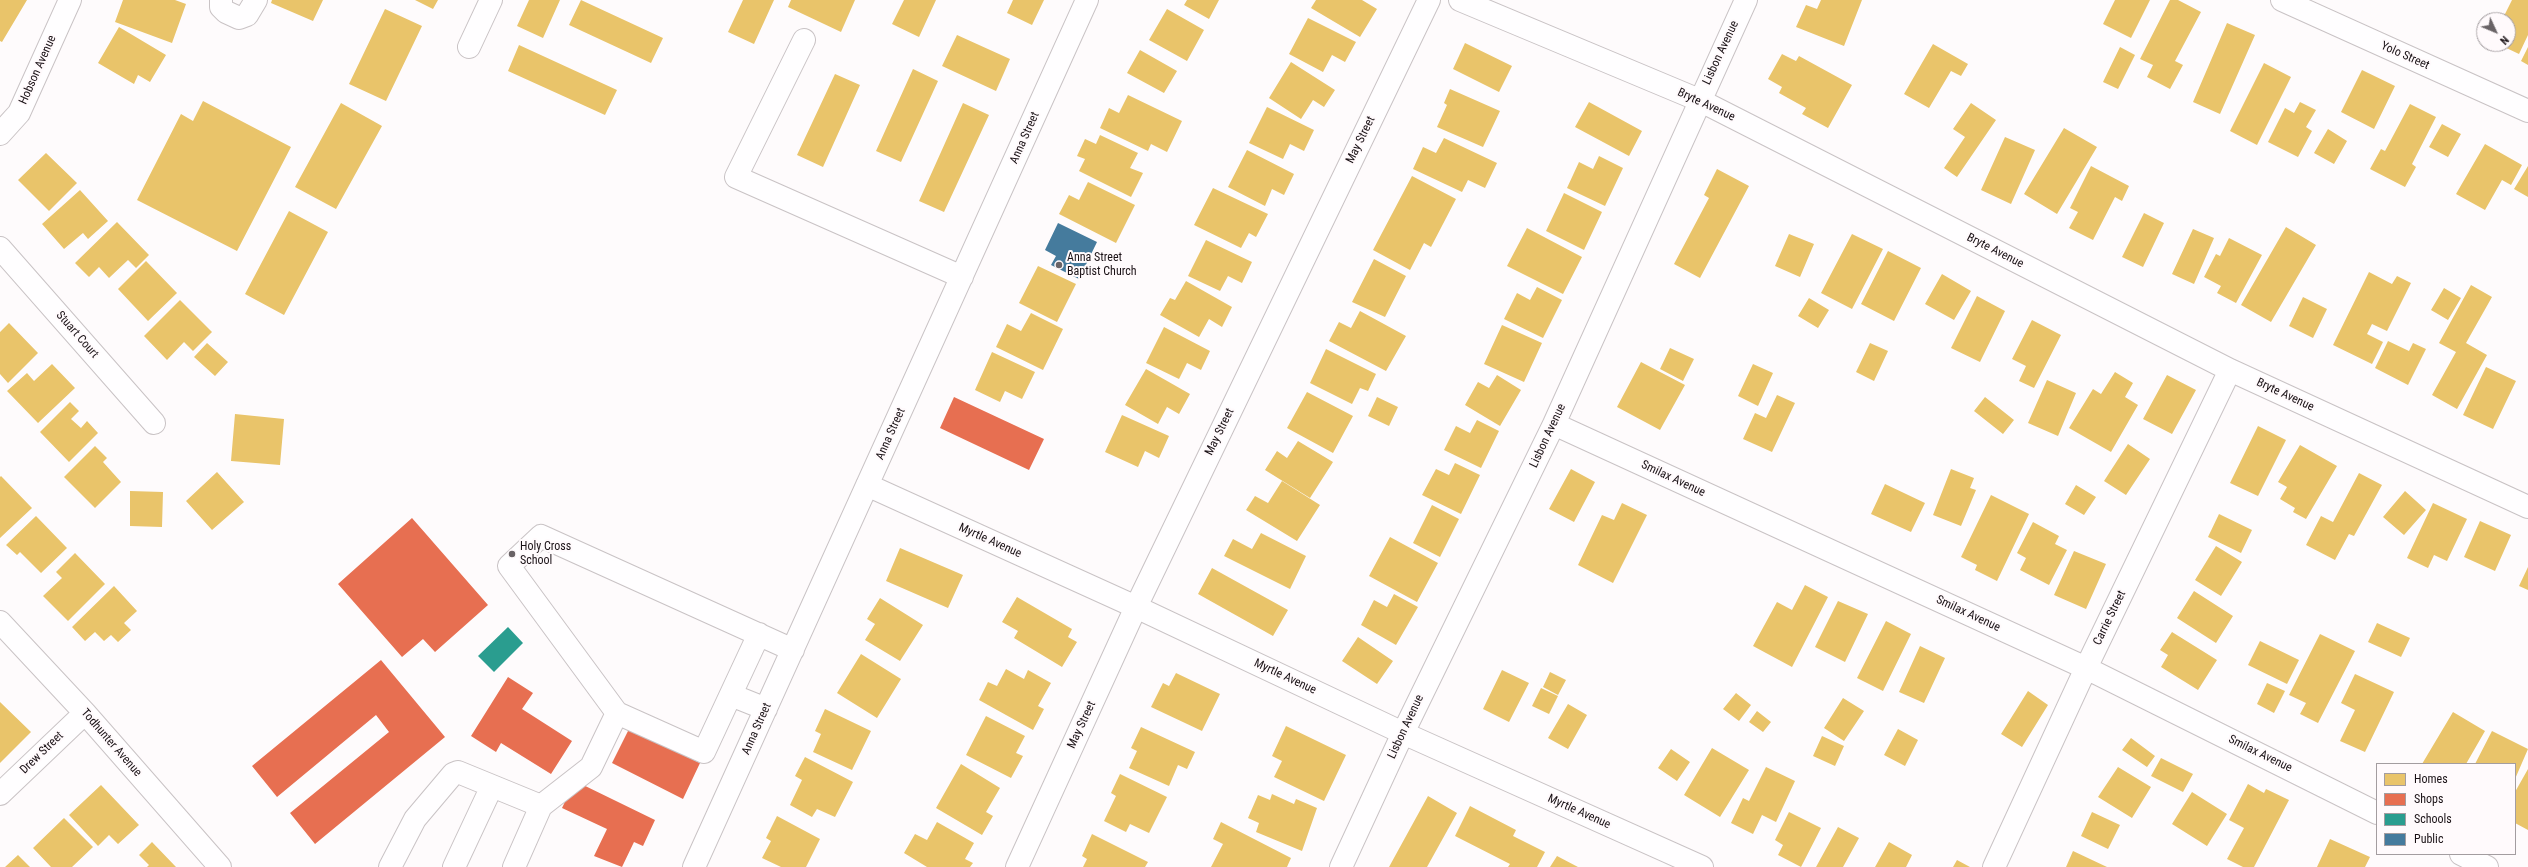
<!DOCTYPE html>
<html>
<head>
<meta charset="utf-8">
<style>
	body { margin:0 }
	#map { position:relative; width:2528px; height:867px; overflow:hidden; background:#fefbfc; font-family:"Roboto Condensed",sans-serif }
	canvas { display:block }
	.legend { position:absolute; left:2376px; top:763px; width:140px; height:92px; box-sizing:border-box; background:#fffafc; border:1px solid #a39da0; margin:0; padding:5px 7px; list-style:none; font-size:12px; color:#191115 }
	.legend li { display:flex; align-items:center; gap:8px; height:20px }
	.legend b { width:20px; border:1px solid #a39da0 }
	.north { position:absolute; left:2476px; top:12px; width:40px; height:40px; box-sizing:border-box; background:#fffafc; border:1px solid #a39da0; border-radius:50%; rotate:134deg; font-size:11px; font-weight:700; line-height:16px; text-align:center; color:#191115 }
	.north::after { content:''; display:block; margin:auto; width:14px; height:18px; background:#696366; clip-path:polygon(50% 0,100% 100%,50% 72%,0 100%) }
</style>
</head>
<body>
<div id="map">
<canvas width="2528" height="867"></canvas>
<ul class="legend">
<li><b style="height:11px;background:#e9c46a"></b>Homes</li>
<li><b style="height:11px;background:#e76f51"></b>Shops</li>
<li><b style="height:11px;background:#2a9d8f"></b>Schools</li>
<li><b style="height:11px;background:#457b9d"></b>Public</li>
</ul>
<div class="north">N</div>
</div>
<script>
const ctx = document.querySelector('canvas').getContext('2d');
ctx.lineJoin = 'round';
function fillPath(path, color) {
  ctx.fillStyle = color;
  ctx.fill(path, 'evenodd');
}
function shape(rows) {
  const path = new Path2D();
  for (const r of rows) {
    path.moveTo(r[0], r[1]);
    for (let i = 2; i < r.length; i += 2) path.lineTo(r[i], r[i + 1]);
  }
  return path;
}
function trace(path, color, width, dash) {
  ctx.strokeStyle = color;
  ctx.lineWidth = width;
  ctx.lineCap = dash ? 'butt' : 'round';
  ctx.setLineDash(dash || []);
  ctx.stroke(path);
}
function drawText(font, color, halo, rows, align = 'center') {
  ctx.font = font + ' "Roboto Condensed",sans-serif';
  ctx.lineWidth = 4;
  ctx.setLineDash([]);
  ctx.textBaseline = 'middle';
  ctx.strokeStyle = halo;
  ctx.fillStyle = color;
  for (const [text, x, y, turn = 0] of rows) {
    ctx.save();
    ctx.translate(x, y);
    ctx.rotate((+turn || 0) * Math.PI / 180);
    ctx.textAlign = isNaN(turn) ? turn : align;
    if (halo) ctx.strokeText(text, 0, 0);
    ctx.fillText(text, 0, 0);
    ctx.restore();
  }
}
const homes = shape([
	[0,0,27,0,2,42,0,41],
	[123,0,175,0,186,4,172,43,115,22],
	[272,0,323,0,313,21,271,3],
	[415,0,438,0,433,9],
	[529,0,560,0,543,38,517,26],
	[581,0,663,38,651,63,569,25],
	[743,0,774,0,754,44,728,32],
	[791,0,855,0,841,32,788,7],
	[904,0,936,0,919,37,892,24],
	[1013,0,1044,0,1032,25,1007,13],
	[1187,0,1219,0,1209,19,1184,5],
	[1316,0,1362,0,1377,9,1360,37,1311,8],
	[1821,0,1862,0,1844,46,1796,27,1806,5,1817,9],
	[2115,0,2150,0,2131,38,2103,24],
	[2170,0,2178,0,2201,12,2175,61,2183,65,2170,89,2147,77,2153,65,2140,59],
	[2512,0,2528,0,2528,35,2519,54,2498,44,2508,44,2508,20,2502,20],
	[385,9,422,26,386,101,349,84],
	[1167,9,1204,30,1187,61,1149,40],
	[1308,18,1356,42,1345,62,1332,55,1323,72,1289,54],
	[2227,23,2255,35,2220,114,2193,102],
	[119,27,166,55,150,82,138,75,134,84,98,63],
	[957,35,1010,59,996,91,942,66],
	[1465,43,1512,66,1499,92,1453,69],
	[1933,44,1968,64,1961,76,1951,71,1929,108,1904,94],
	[519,45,617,90,605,115,508,71],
	[2120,47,2135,55,2118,89,2103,82],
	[2528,47,2528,65,2521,61],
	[1140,50,1177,71,1164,93,1127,73],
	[1782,54,1796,61,1799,56,1852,85,1828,128,1802,114,1806,108,1779,93,1782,87,1768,79],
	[1291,62,1335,90,1324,107,1313,100,1301,119,1269,98],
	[2264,63,2291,77,2257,145,2230,131],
	[913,69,938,81,901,162,876,151],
	[2362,70,2395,86,2374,129,2341,112],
	[835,74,860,85,823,167,797,155],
	[1450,89,1500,111,1483,147,1437,127,1447,105,1444,103],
	[1128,95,1182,121,1167,152,1151,144,1148,151,1100,128,1109,108,1119,113],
	[203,101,291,147,237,251,137,200,181,114,193,121],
	[1589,102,1642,131,1629,156,1575,127],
	[2300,102,2316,110,2306,127,2312,131,2298,157,2268,142,2285,108,2294,113],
	[341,103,382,126,336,209,295,187],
	[963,103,989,115,944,212,919,201],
	[1971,103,1996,120,1957,177,1944,168,1965,137,1953,129],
	[2410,104,2436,117,2412,164,2416,167,2405,187,2370,169,2381,149,2385,151],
	[1267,107,1314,130,1304,151,1290,144,1283,159,1249,143],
	[2442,124,2461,134,2448,157,2429,147],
	[2064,128,2097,147,2057,214,2024,194],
	[2328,129,2347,141,2334,164,2314,153],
	[1100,135,1138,153,1130,168,1143,173,1131,197,1079,171,1085,159,1077,156,1085,139,1096,144],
	[2005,137,2035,150,2011,204,1981,190],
	[1444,138,1497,163,1485,188,1468,180,1462,192,1413,169,1423,147,1436,153],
	[2485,144,2522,165,2511,185,2502,180,2485,210,2456,194],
	[1247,150,1294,174,1284,195,1272,189,1265,206,1228,187],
	[46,153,77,183,49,211,18,180],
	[1599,156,1623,168,1605,206,1567,188,1579,162,1593,169],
	[2091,166,2129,186,2122,201,2115,197,2093,240,2069,228,2078,212,2070,208],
	[2528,166,2528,197,2514,189],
	[1717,169,1749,186,1700,278,1674,264,1709,198,1704,195],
	[1412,176,1456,199,1431,247,1424,243,1410,270,1373,250],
	[1088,182,1135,205,1116,243,1059,214,1069,195,1079,200],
	[1213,188,1268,214,1256,237,1249,233,1241,248,1194,225],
	[80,190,108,221,88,239,83,233,64,249,42,224],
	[1564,193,1602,212,1584,250,1546,231],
	[289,211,328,232,284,315,245,294],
	[2144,213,2164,223,2143,267,2122,257],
	[117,222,149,255,136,268,128,260,109,278,99,267,89,277,75,263],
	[2286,227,2316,245,2271,322,2241,305],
	[1527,228,1582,257,1563,294,1507,266],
	[2193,229,2214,238,2194,284,2172,274],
	[1789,234,1814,244,1800,277,1775,266],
	[1852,234,1883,249,1852,309,1821,293],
	[2229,238,2262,255,2236,303,2217,293,2221,286,2204,277,2216,254,2220,256],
	[1206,240,1252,262,1242,283,1228,276,1220,291,1188,276],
	[1888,251,1921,268,1894,321,1861,304],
	[1374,259,1406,276,1385,317,1352,302],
	[146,261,177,293,148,321,118,289],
	[1038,266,1076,284,1057,322,1019,303],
	[2369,272,2392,284,2397,276,2411,283,2387,331,2372,324,2367,334,2383,342,2372,364,2333,345],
	[1942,274,1971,291,1954,320,1925,304],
	[1186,281,1232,307,1222,327,1209,319,1199,337,1160,315,1170,298,1175,300],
	[2471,285,2492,297,2466,343,2487,355,2457,409,2432,395,2456,352,2439,343],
	[1537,287,1562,300,1543,338,1504,319,1517,293,1530,300],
	[2444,288,2461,298,2448,320,2431,310],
	[1977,296,2005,311,1980,362,1951,348],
	[2303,297,2327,309,2313,338,2289,326],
	[1809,298,1829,310,1818,328,1798,316],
	[180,300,212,332,193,351,184,342,167,360,144,336],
	[1360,311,1406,336,1386,371,1329,341,1339,322,1351,328],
	[1031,313,1063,329,1043,370,996,347,1007,324,1021,331],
	[2032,320,2061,335,2034,388,2019,381,2026,366,2012,359],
	[9,323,38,353,8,383,0,374,0,332],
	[1502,325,1542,343,1524,382,1484,364],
	[1164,327,1210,351,1201,370,1187,363,1179,379,1146,363],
	[2388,341,2409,351,2413,343,2426,349,2408,385,2375,368],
	[207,343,228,362,215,376,194,357],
	[1870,343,1888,351,1874,381,1856,372],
	[1670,348,1694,359,1683,381,1660,369],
	[1326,349,1376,374,1368,391,1360,388,1352,404,1310,383],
	[992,352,1035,372,1022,399,1005,391,1000,402,975,390],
	[1641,362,1685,385,1660,430,1617,407],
	[52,364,75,388,38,423,7,391,27,373,34,381],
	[1753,364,1773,373,1758,406,1738,396],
	[2486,367,2516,381,2493,429,2463,415],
	[1146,369,1190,394,1179,414,1167,407,1158,424,1125,405],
	[2115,372,2133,383,2125,397,2138,405,2111,452,2069,428,2093,389,2101,394],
	[1497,375,1521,390,1500,426,1465,405,1478,382,1489,388],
	[2167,375,2196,390,2172,434,2143,419],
	[2047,380,2076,393,2058,436,2028,423],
	[1307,392,1353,416,1333,453,1287,428],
	[1777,395,1795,403,1772,452,1743,439,1755,413,1766,418],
	[1377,397,1398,407,1389,426,1368,416],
	[1985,397,2014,420,2003,434,1974,411],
	[70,402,79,411,71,419,81,428,87,421,98,433,69,462,40,432],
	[235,414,284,419,280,465,231,461],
	[1122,415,1169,436,1159,458,1145,451,1138,467,1105,452],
	[1477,420,1499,431,1481,468,1444,450,1456,426,1470,433],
	[2258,426,2286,440,2258,496,2230,483],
	[1298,441,1333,462,1310,498,1265,470,1277,451,1287,458],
	[2128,444,2150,459,2126,495,2104,481],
	[2300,445,2337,466,2306,519,2293,512,2295,508,2280,499,2287,487,2278,482],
	[95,446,107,458,103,462,121,482,95,508,64,477],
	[1455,463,1480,475,1461,514,1422,495,1436,469,1449,475],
	[1571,469,1595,482,1574,522,1549,509],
	[1951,469,1974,478,1970,488,1976,490,1961,526,1933,515],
	[217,472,244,502,212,530,186,501],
	[2359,473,2382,485,2354,536,2349,534,2335,560,2306,545,2321,516,2333,522],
	[1,476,32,508,0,538,0,477],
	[1282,481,1320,505,1297,541,1246,510,1255,496,1268,503],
	[1885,484,1925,503,1911,532,1871,514],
	[2076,485,2096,497,2084,515,2065,504],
	[130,491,163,492,162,527,130,526],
	[2405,491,2426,510,2404,535,2383,517],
	[1991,495,2029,514,1997,581,1975,570,1977,565,1961,557],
	[1622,503,1647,515,1613,583,1578,565,1602,515,1614,520],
	[2433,503,2467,519,2447,561,2434,555,2428,568,2407,558],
	[1432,505,1459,519,1440,557,1413,543],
	[2219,514,2252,530,2241,553,2208,537],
	[36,516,67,548,41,573,20,552,17,555,6,545],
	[2480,521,2511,535,2495,571,2464,557],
	[2033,522,2059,536,2055,544,2067,550,2049,585,2020,570,2026,558,2017,553],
	[1261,533,1306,556,1290,589,1224,556,1233,539,1252,549],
	[1390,537,1438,563,1417,602,1369,576],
	[2216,546,2242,562,2221,596,2195,580],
	[900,548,963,575,948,608,886,581],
	[2074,551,2106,564,2086,609,2054,595],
	[75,553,105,584,68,621,43,596,62,578,56,572],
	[2528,567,2528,590,2519,586],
	[1212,568,1288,610,1273,636,1198,594],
	[1805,585,1828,597,1792,667,1753,646,1777,602,1792,610],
	[114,586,137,611,124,623,131,630,118,642,111,635,104,641,95,632,85,641,72,627],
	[2194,591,2233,616,2216,643,2177,618],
	[1394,594,1418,607,1396,645,1361,625,1374,600,1387,607],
	[1017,597,1072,629,1068,637,1077,642,1062,667,1014,638,1018,631,1002,622],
	[880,598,923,625,900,661,865,640,875,624,867,619],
	[1838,601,1868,614,1845,662,1815,647],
	[1886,621,1911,634,1883,691,1857,678],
	[2377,623,2410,638,2401,657,2368,642],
	[2172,632,2217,660,2198,690,2161,667,2168,655,2160,650],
	[2320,634,2355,651,2318,723,2300,714,2306,703,2289,695],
	[1358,637,1393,661,1377,684,1342,661],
	[2260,641,2299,660,2287,684,2248,665],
	[1920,646,1945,658,1924,703,1899,692],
	[861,654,901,679,877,718,837,693],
	[1006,669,1024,679,1028,670,1051,683,1038,706,1044,709,1033,730,979,700,988,682,997,686],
	[1502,670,1529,683,1509,722,1483,709],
	[1550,672,1566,680,1558,695,1543,687],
	[1176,673,1220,694,1202,731,1151,707,1163,683,1169,686],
	[2355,674,2394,692,2365,752,2340,741,2355,710,2341,703],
	[2267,683,2285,691,2274,713,2257,704],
	[1541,688,1558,696,1549,714,1532,706],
	[2028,691,2048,705,2022,747,2001,734],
	[1736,693,1751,705,1739,721,1723,709],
	[1843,698,1864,711,1844,741,1824,728],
	[0,702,31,732,0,763],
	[1568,704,1587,715,1568,749,1548,738],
	[825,709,871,731,852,770,813,752,821,734,815,731],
	[1757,711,1771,722,1763,732,1749,722],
	[2453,712,2485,731,2466,764,2422,764],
	[986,716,1025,736,1016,753,1023,756,1011,778,966,755],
	[1286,726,1346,755,1324,801,1274,777,1282,761,1272,756],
	[1141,727,1195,752,1187,769,1178,765,1169,786,1129,768,1137,751,1131,748],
	[1898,729,1918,740,1905,766,1884,755],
	[2492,731,2528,749,2515,779,2515,764,2475,764],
	[1822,736,1844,746,1835,766,1813,756],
	[2131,738,2155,756,2147,767,2122,750],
	[1712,748,1749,770,1720,817,1684,795],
	[1671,749,1690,762,1677,781,1658,768],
	[805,757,853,782,835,817,817,809,812,817,790,805,802,780,795,776],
	[2161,758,2193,774,2183,792,2151,776],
	[961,764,1000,788,986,812,993,816,982,835,936,808],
	[1766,767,1795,781,1776,822,1762,815,1753,834,1731,823,1743,798,1749,801],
	[2118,767,2151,787,2132,818,2098,797],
	[2528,769,2528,830,2515,823,2515,792],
	[1120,774,1167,797,1149,833,1130,824,1126,832,1104,821,1116,796,1111,793],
	[2248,784,2264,793,2266,789,2289,800,2254,867,2243,867,2227,859,2244,828,2229,820],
	[101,785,139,825,118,844,109,835,98,846,69,815],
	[2192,792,2227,814,2207,846,2172,824],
	[1272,794,1294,804,1296,799,1317,808,1302,851,1256,832,1259,823,1248,818,1258,795,1270,800],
	[1428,796,1457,813,1427,867,1389,867],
	[1470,806,1516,830,1513,836,1545,852,1537,867,1508,867,1510,864,1455,836],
	[1789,812,1821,828,1801,867,1778,855,1783,845,1775,840],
	[2092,812,2120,825,2108,849,2081,836],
	[777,816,820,839,806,867,781,867,762,858,771,841,766,838],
	[64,818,93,847,72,867,51,867,33,848],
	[937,822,974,843,965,859,973,863,970,867,927,867,904,853,915,834,927,840],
	[1221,822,1291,858,1287,867,1211,867,1223,844,1213,839],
	[1838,827,1859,838,1843,867,1816,867],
	[1092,834,1148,862,1145,867,1083,867,1087,859,1082,856],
	[2330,839,2370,857,2365,867,2317,867],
	[152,842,176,867,147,867,149,865,139,855],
	[1889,842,1912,855,1906,867,1875,867],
	[2073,851,2107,867,2066,867],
	[18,855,30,867,5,867],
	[1557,856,1578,867,1550,867],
	[1957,860,1970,867,1953,867]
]);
const shops = shape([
	[954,397,1044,439,1029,470,940,428],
	[412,518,488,605,435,652,423,639,402,657,338,584],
	[381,660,445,737,315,844,290,813,389,732,376,715,277,797,252,766],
	[508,677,533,693,522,709,572,741,551,774,501,743,496,752,471,736],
	[629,729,700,763,683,799,612,763],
	[575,781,655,820,643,846,634,842,622,867,594,856,607,829,562,808]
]);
const schools = shape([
	[508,627,523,643,494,672,478,656]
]);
const public = shape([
	[1058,223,1097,242,1079,279,1051,265,1056,256,1045,250]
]);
const minor = shape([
	[221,0,221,7,226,12,239,18,247,15,256,0],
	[1460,0,1699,100,2230,370,2528,507],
	[2282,0,2528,111],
	[804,40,736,177,962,277],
	[469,47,491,0],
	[0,134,19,113,70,0],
	[0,248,154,423],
	[1554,424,2086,668,2377,813],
	[867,485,1136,607,1403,733,1702,867],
	[0,622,85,713,220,867],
	[731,695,766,709],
	[617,713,509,566,541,536,793,650],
	[0,794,85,713],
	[2461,854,2487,867],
	[390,867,415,819,453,774,458,772,541,806],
	[454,867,492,786],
	[514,867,541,806,591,767,617,713,704,752,759,634],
	[694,867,1087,0],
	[1017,867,1136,607,1429,0],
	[1341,867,1403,733,1554,424,1746,0],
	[1994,867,2086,668,2230,370]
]);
const markers = [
	[1059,265,4,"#696366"],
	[512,554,4,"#696366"]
];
const streetNames = [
	["Lisbon Avenue",1721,53,-65],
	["Yolo Street",2405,56,24],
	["Hobson Avenue",38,70,-66],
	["Bryte Avenue",1706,105,25],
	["Anna Street",1025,138,-66],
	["May Street",1361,140,-64],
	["Bryte Avenue",1995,251,27],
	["Stuart Court",77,335,49],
	["Bryte Avenue",2285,395,25],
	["May Street",1220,432,-64],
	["Anna Street",891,434,-66],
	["Lisbon Avenue",1548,436,-65],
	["Smilax Avenue",1673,479,25],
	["Myrtle Avenue",990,541,24],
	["Smilax Avenue",1968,614,25],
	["Carrie Street",2110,618,-64],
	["Myrtle Avenue",1285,677,25],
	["May Street",1082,725,-65],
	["Lisbon Avenue",1406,727,-65],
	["Anna Street",757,729,-66],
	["Todhunter Avenue",111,743,49],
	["Drew Street",42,753,-44],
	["Smilax Avenue",2260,754,26],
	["Myrtle Avenue",1579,812,24]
];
const poiNames = [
	["Anna Street",1067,258],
	["Baptist Church",1067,272],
	["Holy Cross",520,547],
	["School",520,561]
];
fillPath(homes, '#e9c46a');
fillPath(shops, '#e76f51');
fillPath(schools, '#2a9d8f');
fillPath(public, '#457b9d');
trace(minor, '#c9c3c5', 24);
trace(minor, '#fffeff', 22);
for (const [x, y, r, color] of markers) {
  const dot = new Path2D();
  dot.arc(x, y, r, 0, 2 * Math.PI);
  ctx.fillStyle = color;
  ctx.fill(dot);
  trace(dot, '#fffafc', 1.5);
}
drawText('12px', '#191115', '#fffafc', streetNames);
drawText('12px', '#191115', '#fffafc', poiNames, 'left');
</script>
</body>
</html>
